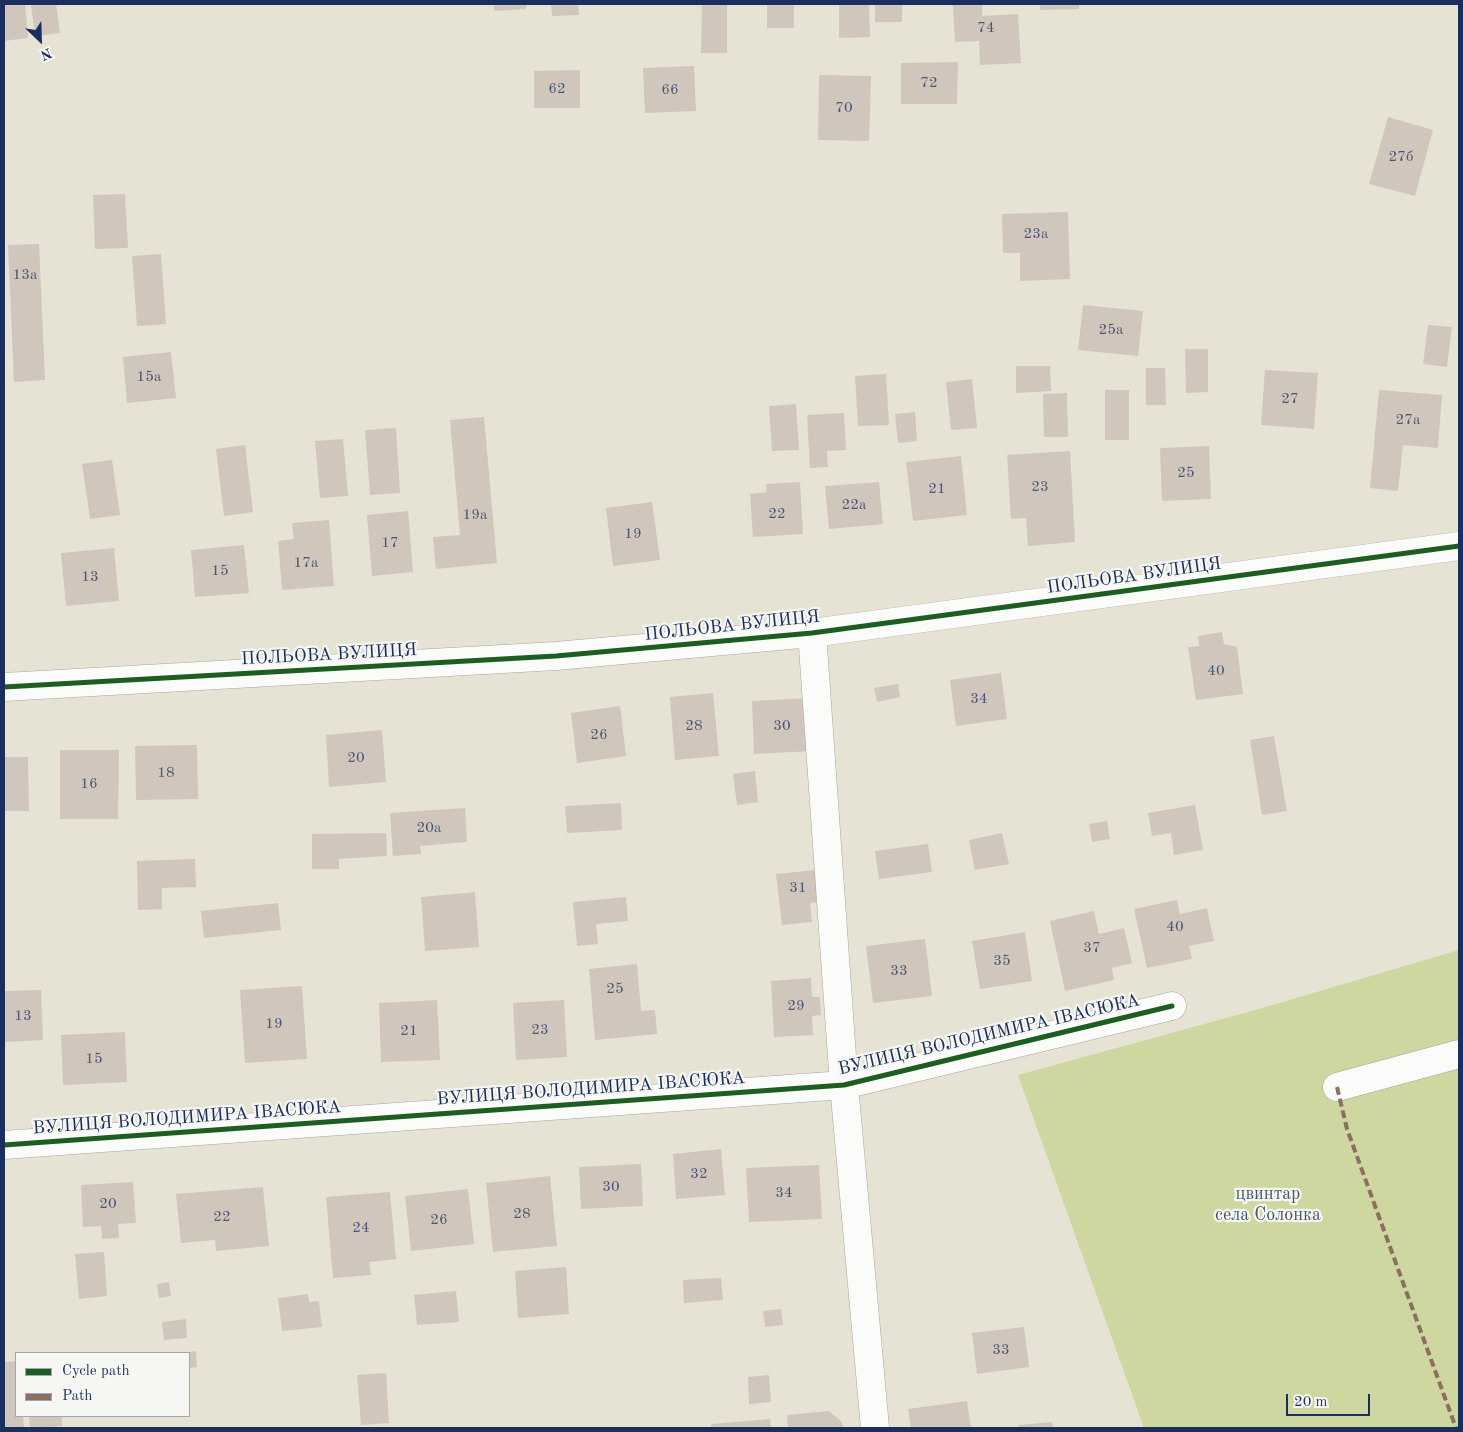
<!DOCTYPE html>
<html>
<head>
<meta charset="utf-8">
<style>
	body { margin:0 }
	#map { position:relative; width:1463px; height:1432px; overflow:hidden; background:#e6e3d5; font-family:"Old Standard TT",serif }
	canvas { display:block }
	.frame { position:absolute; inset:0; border:5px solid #1b2f5e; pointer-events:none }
	.legend { position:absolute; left:15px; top:1352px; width:175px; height:65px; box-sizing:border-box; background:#f6f6f2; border:1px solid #9ea6b7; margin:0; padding:6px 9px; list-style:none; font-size:15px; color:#1b2f5e }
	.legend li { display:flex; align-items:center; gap:10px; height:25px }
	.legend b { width:25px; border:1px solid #9ea6b7 }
	.north { position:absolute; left:15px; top:15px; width:50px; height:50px; -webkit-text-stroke:4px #f6f6f2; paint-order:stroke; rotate:156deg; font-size:14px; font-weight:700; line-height:20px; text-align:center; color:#1b2f5e }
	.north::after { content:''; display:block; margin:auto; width:18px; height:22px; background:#1b2f5e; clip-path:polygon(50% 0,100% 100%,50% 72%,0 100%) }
	.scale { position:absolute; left:1286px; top:1394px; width:84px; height:22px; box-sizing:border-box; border:2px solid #1b2f5e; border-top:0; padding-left:6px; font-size:15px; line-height:18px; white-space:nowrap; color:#1b2f5e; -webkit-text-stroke:4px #f6f6f2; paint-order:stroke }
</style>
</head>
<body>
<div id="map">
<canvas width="1463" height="1432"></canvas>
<div class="frame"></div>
<ul class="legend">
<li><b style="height:6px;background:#1b5e20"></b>Cycle path</li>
<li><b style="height:6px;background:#8d6e63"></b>Path</li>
</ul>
<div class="north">N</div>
<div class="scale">20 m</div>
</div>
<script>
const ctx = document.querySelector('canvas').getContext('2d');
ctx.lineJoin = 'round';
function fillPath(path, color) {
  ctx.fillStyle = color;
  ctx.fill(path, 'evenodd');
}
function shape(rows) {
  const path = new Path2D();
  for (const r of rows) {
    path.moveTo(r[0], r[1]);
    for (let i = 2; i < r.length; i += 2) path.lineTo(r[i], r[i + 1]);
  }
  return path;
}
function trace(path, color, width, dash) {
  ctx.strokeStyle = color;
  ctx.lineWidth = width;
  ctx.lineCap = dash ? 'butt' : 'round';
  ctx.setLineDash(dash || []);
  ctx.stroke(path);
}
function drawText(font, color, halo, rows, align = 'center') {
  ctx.font = font + ' "Old Standard TT",serif';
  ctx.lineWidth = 4.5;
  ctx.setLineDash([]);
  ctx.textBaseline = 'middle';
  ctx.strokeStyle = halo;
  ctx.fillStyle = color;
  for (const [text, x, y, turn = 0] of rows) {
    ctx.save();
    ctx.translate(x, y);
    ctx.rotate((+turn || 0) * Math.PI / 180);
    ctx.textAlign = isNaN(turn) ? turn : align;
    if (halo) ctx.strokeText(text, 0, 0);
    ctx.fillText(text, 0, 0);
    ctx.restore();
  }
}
const green = shape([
	[1459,950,1459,1428,1144,1428,1018,1075,1259,1009]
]);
const building = shape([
	[4,4,25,4,28,38,4,41],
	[31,4,56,4,60,33,35,36],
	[494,4,526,4,526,9,494,11],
	[551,4,578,4,579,15,552,16],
	[702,4,727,4,727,53,701,53],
	[767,4,794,4,794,28,767,28],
	[839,4,869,4,870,37,839,38],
	[875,4,902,4,902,22,875,22],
	[953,4,982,4,982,16,1018,14,1021,63,980,65,979,41,955,42],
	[1040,4,1079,4,1079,9,1040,10],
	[958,62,957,104,901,104,901,63],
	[694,66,696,111,645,113,643,68],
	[580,70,580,108,534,108,534,71],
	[819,75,871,76,869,141,818,140],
	[1388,117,1433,130,1415,196,1369,184],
	[125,194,128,248,95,249,93,195],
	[1068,212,1070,279,1020,281,1020,253,1003,253,1002,214],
	[39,244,45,380,14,382,8,245],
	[161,254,166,324,137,326,132,256],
	[1083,305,1143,311,1138,356,1078,350],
	[1428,325,1452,327,1447,367,1423,364],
	[1185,349,1208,349,1208,392,1186,393],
	[171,352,176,398,127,403,123,357],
	[1016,366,1050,366,1051,391,1016,393],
	[1146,368,1165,368,1166,405,1146,405],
	[1265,370,1318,373,1314,429,1261,425],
	[886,374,889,425,858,426,855,376],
	[972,379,977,428,951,430,946,382],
	[1105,390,1129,390,1129,440,1105,440],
	[1379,390,1442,395,1438,448,1403,445,1398,491,1370,488],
	[1067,393,1068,437,1044,437,1043,394],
	[796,404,799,450,772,451,769,406],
	[915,412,917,441,898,443,895,414],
	[844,413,846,450,827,451,828,467,810,468,807,415],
	[484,417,497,563,436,569,433,537,460,535,450,420],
	[396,428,400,493,370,495,365,430],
	[343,439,348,496,320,498,315,441],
	[245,445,253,512,224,516,216,449],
	[1209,446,1211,499,1162,501,1160,448],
	[1070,451,1075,542,1028,546,1026,518,1011,519,1007,455],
	[961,456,967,515,913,521,906,462],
	[112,460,120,515,90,519,82,464],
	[800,482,803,534,753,537,750,494,767,492,766,484],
	[879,482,883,524,829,529,825,486],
	[652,502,660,560,613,566,606,508],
	[408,511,413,572,372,576,367,515],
	[329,520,334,586,282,590,278,541,294,539,292,523],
	[244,545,249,593,195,597,191,550],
	[114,548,119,601,66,606,61,553],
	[1222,632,1224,644,1237,647,1243,694,1196,700,1188,647,1199,646,1198,636],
	[1001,673,1007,719,956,726,950,680],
	[898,684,900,697,877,702,874,688],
	[713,693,719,756,675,760,670,697],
	[810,698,813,751,754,754,752,701],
	[620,706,626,756,577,763,571,713],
	[382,730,386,782,329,787,326,735],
	[1274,736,1287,811,1262,815,1250,740],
	[197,745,198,799,136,800,135,746],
	[60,750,119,750,118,819,60,819],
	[4,757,28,757,29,811,4,811],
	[755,771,758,802,737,805,733,774],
	[621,803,622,830,567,833,565,806],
	[1195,805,1203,850,1174,855,1171,833,1152,836,1148,813],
	[465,808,467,842,420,846,421,854,393,856,390,813],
	[1107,821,1110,839,1092,842,1089,824],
	[386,833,387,856,339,859,339,869,312,869,312,834],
	[1002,833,1009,864,975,870,969,840],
	[928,844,932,872,879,879,875,851],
	[195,859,196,887,162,888,162,909,138,910,137,861],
	[816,870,819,902,810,903,812,922,782,925,776,874],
	[475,892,479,947,425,951,421,897],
	[626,897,628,921,596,924,598,944,577,946,573,902],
	[1177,900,1180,914,1207,908,1214,941,1189,946,1192,959,1147,968,1134,909],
	[278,903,281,930,204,938,201,911],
	[1094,911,1099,934,1124,928,1132,963,1112,968,1114,980,1065,991,1050,921],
	[1025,932,1032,981,980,989,972,941],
	[925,939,932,996,873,1003,866,946],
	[637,964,641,1011,655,1010,657,1034,595,1040,589,969],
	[811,978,812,997,820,997,821,1015,812,1016,813,1035,774,1037,771,981],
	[302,986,307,1059,245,1063,240,990],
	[41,990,43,1040,4,1042,4,991],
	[437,1000,440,1060,381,1062,379,1003],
	[564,1000,567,1057,516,1060,513,1003],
	[125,1032,127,1082,63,1085,61,1035],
	[721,1149,725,1195,676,1199,673,1154],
	[641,1164,643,1206,581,1209,579,1167],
	[819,1165,822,1219,749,1222,746,1168],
	[550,1176,557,1246,493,1252,486,1183],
	[133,1182,136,1223,118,1224,119,1238,102,1239,101,1226,83,1227,81,1185],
	[263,1187,269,1246,216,1251,215,1240,181,1243,176,1194],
	[468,1189,474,1244,411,1251,405,1196],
	[390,1192,396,1259,369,1262,371,1275,333,1278,326,1197],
	[104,1252,107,1296,79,1299,75,1254],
	[566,1267,569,1314,518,1318,515,1271],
	[721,1278,723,1300,684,1303,683,1280],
	[169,1282,171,1296,159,1298,157,1284],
	[456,1291,459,1322,417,1325,414,1295],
	[308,1294,309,1302,319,1301,322,1327,282,1331,278,1298],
	[781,1309,783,1325,765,1327,763,1311],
	[186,1319,187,1338,164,1340,162,1322],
	[1024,1327,1029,1367,977,1374,972,1333],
	[196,1351,197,1367,189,1368,189,1352],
	[16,1361,16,1416,23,1416,24,1428,4,1428,4,1362],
	[386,1373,389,1423,361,1425,357,1375],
	[769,1375,771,1402,749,1404,748,1377],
	[967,1401,971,1428,911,1428,908,1409],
	[829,1411,842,1422,843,1428,788,1428,787,1415],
	[29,1416,62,1416,62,1426,30,1428],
	[770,1419,771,1428,712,1428,711,1424],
	[1052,1422,1053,1428,1019,1428,1019,1425]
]);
const minor = shape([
	[812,633,844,1085,875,1428],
	[4,687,556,656,812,633,1459,546],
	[1337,1087,1459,1054],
	[4,1145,844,1085,1172,1006]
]);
const quiet = shape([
	[1337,1087,1347,1129,1456,1428]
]);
const cycleway = shape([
	[4,687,556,656,812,633,1459,546],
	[4,1145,844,1085,1172,1006]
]);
const numberNames = [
	["74",986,28],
	["72",929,83],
	["62",557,89],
	["66",670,90],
	["70",844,108],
	["27б",1401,157],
	["23а",1036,234],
	["13а",25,275],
	["25а",1111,330],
	["15а",149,377],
	["27",1290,399],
	["27а",1408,420],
	["25",1186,473],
	["23",1040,487],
	["21",937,489],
	["22а",854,505],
	["22",777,514],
	["19а",475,515],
	["19",633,534],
	["17",390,543],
	["17а",306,563],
	["15",220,571],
	["13",90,577],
	["40",1216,671],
	["34",979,699],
	["28",694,726],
	["30",782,726],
	["26",599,735],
	["20",356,758],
	["18",166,773],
	["16",89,784],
	["20а",429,828],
	["31",798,888],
	["40",1175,927],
	["37",1092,948],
	["35",1002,961],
	["33",899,971],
	["25",615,989],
	["29",796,1006],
	["13",23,1016],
	["19",274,1024],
	["23",540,1030],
	["21",409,1031],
	["15",94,1059],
	["32",699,1174],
	["30",611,1187],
	["34",784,1193],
	["20",108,1204],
	["28",522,1214],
	["22",222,1217],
	["26",439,1220],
	["24",361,1228],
	["33",1001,1350]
];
const streetNames = [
	["ПОЛЬОВА ВУЛИЦЯ",1134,576,-8],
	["ПОЛЬОВА ВУЛИЦЯ",732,626,-6],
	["ПОЛЬОВА ВУЛИЦЯ",329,655,-3],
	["ВУЛИЦЯ ВОЛОДИМИРА ІВАСЮКА",989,1035,-13],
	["ВУЛИЦЯ ВОЛОДИМИРА ІВАСЮКА",591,1089,-4],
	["ВУЛИЦЯ ВОЛОДИМИРА ІВАСЮКА",187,1118,-4]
];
const parkNames = [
	["цвинтар",1268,1194],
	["села Солонка",1268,1215]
];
fillPath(green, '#cdd79f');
fillPath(building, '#d1c6bc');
trace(minor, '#a5a5a3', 29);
trace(minor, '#fbfbf9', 28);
trace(quiet, '#8d6e63', 4, [8, 4]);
trace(cycleway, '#1b5e20', 5);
drawText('15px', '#485576', null, numberNames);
drawText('18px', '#1b2f5e', '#f6f6f2', streetNames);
drawText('18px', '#425763', '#f6f6f2', parkNames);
</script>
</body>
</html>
